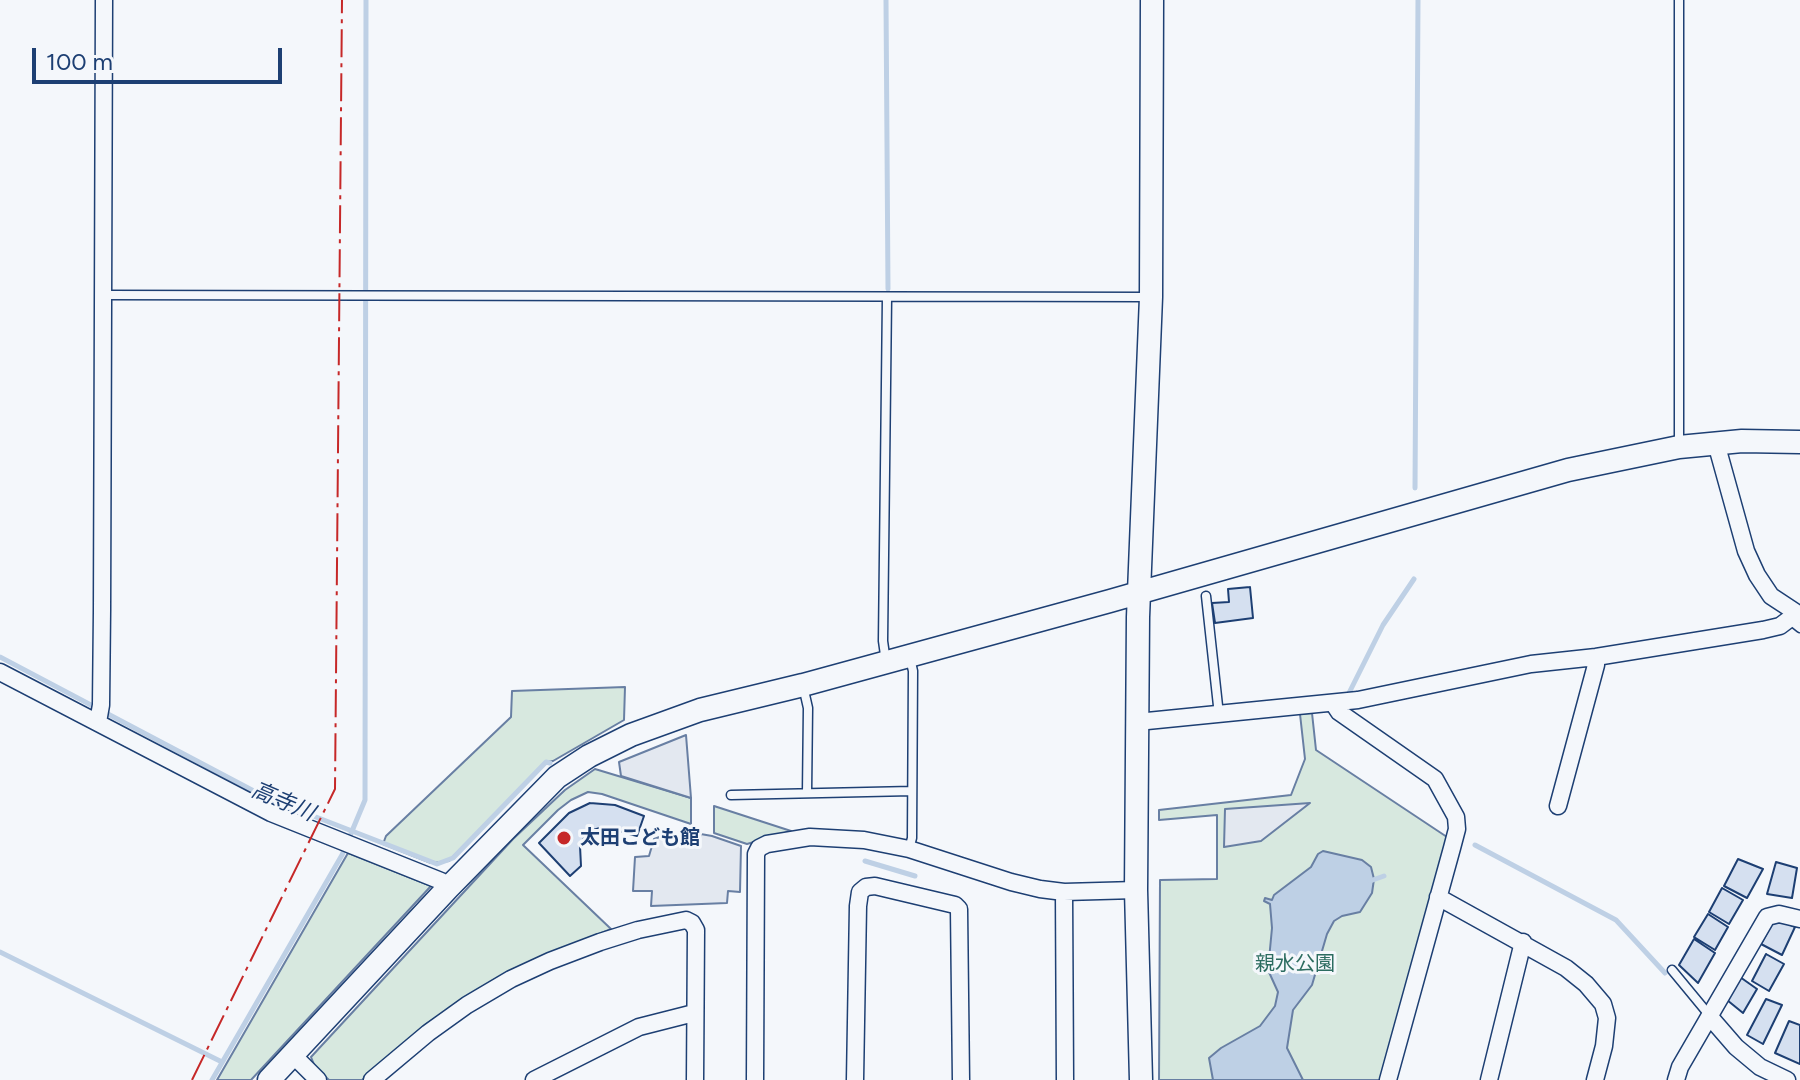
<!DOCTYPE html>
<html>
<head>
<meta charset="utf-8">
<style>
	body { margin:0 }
	#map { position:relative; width:1800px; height:1080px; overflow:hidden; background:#f4f7fb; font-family:Figtree,sans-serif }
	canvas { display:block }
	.scale { position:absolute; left:32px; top:48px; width:250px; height:36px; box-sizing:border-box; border:4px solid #1d3f73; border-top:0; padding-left:10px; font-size:24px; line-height:28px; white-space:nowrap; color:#1d3f73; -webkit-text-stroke:6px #f4f7fb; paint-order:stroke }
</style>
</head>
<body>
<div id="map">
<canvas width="1800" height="1080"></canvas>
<div class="scale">100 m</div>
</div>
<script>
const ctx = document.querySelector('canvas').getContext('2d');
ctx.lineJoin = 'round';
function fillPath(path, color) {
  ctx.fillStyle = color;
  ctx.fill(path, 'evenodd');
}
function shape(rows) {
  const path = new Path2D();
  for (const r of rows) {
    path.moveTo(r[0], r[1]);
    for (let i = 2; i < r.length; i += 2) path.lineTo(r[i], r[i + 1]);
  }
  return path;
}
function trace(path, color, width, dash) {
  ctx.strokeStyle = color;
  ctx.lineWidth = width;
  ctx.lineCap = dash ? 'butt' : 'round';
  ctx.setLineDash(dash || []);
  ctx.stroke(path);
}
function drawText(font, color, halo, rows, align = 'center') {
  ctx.font = font + ' Figtree,"Noto Sans JP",sans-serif';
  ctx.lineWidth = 6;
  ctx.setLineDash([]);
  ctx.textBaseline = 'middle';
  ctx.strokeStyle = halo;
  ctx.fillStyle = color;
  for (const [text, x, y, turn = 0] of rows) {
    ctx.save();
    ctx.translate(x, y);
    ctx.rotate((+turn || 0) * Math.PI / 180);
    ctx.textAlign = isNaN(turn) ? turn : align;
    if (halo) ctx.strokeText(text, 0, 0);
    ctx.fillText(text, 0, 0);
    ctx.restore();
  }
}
const green = shape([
	[625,687,624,720,553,761,546,762,449,861,431,863,383,844,386,836,511,717,512,691,625,687],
	[1312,713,1316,750,1450,839,1383,1080,1159,1080,1160,880,1217,879,1217,815,1159,820,1159,810,1291,795,1305,759,1300,714,1312,713],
	[595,769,691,798,691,824,602,794,588,792,571,800,558,810,523,845,611,929,525,965,478,990,426,1024,362,1080,329,1080,315,1067,311,1057,513,839,565,790,595,769],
	[714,806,791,831,747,844,714,833,714,806],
	[348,853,431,886,251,1080,217,1080,348,853]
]);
const parking = shape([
	[686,735,691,798,621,776,619,762,686,735],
	[1310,803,1261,841,1224,847,1225,809,1310,803],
	[695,833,712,836,741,846,740,892,728,891,727,903,651,906,652,891,633,891,635,857,649,856,654,839,665,835,695,833]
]);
const water = shape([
	[1323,851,1362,860,1371,867,1374,879,1372,893,1360,912,1342,916,1334,921,1327,934,1312,985,1293,1010,1287,1048,1303,1080,1213,1080,1209,1058,1221,1048,1260,1026,1275,1006,1278,992,1268,970,1272,928,1270,904,1264,901,1265,898,1272,900,1274,895,1311,867,1318,854,1323,851]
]);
const stream = shape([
	[886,0,888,289],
	[1415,488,1418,0],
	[0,657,267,798,437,864,453,858,546,762,550,763],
	[1349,693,1383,625,1414,579],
	[1475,845,1616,920,1665,973],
	[865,861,915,876],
	[1370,881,1384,876],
	[0,952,222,1062],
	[212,1080,342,855,365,800,366,0]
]);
const building = shape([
	[1250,587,1253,618,1215,623,1212,603,1229,602,1228,589,1250,587],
	[590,803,615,805,644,816,637,836,603,827,593,830,585,836,580,846,581,866,570,876,539,843,569,813,590,803],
	[1738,859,1763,869,1747,898,1724,886,1738,859],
	[1776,862,1797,868,1792,898,1767,894,1776,862],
	[1722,888,1743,900,1729,924,1709,912,1722,888],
	[1708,914,1728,927,1715,950,1694,937,1708,914],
	[1775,918,1795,927,1782,955,1761,944,1775,918],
	[1694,939,1715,953,1698,983,1679,965,1694,939],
	[1766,954,1784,964,1769,991,1752,981,1766,954],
	[1740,977,1757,989,1743,1013,1727,1000,1740,977],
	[1766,999,1782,1005,1763,1044,1747,1035,1766,999],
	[1789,1021,1800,1025,1800,1064,1775,1053,1789,1021]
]);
const lane = shape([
	[1679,0,1679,447],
	[104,295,1150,297],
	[1206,596,1219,715],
	[1790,620,1800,628],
	[886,662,883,641,887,298],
	[803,686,808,708,807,793],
	[731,795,912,791],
	[909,849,912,838,913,671,910,658],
	[1672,970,1710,1016]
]);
const street = shape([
	[1716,443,1746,551,1757,575,1771,596,1800,615],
	[0,672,271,813,441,881,449,887],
	[1333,703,1339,712,1435,779,1456,817,1457,829,1452,848,1388,1080],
	[98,722,101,705,102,611,104,0],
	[1137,722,1358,700,1531,664,1596,657,1763,630,1780,626,1796,614],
	[1558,806,1596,665,1596,657],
	[1064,892,1065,1080],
	[1438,897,1566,968,1586,984,1603,1004,1607,1018,1604,1046,1595,1080],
	[1710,1017,1736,1047,1760,1067,1787,1080],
	[293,1055,318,1080],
	[372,1080,428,1033,467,1005,511,979,550,961,600,942,638,930,686,920,692,923,696,930,695,1080],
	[534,1080,639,1027,694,1013],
	[755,1080,756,854,759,848,767,844,810,837,864,840,909,849,1011,882,1040,889,1064,892,1136,890],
	[855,1080,858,906,860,892,866,887,875,886,955,905,959,909,961,1080],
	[1489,1080,1523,942],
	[1676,1080,1680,1067,1767,917,1779,914,1800,919]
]);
const secondary = shape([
	[269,1080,449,887,557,777,589,756,631,735,700,710,803,685,1110,601,1568,470,1679,447,1742,441,1800,442],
	[1141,1080,1136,890,1138,617,1151,297,1152,0]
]);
const power = shape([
	[192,1080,335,789,342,0]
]);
const markers = [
	[564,838,8,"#c62828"]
];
const poiNames = [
	["太田こども館",580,838]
];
const parkNames = [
	["親水公園",1295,964]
];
const waterNames = [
	["高寺川",283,802,23]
];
fillPath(green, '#d7e8df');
trace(green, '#687fa3', 2);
fillPath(parking, '#e3e8f0');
trace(parking, '#687fa3', 2);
fillPath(water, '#bed0e5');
trace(water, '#687fa3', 2);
trace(stream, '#bed0e5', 5);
fillPath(building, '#d5e0f0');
trace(building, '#1d3f73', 2);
trace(lane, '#1d3f73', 11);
trace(street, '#1d3f73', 19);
trace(secondary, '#1d3f73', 25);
trace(lane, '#f4f7fb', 8);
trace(street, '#f4f7fb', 16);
trace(secondary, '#f4f7fb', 22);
trace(power, '#c62828', 2, [28, 6, 4, 6]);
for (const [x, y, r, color] of markers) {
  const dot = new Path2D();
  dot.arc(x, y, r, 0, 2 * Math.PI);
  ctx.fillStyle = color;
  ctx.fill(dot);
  trace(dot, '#f4f7fb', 3);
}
drawText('bold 20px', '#1d3f73', '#f4f7fb', poiNames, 'left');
drawText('20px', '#2c6c60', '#f4f7fb', parkNames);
drawText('italic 22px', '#1d3f73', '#f4f7fb', waterNames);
</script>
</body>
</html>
